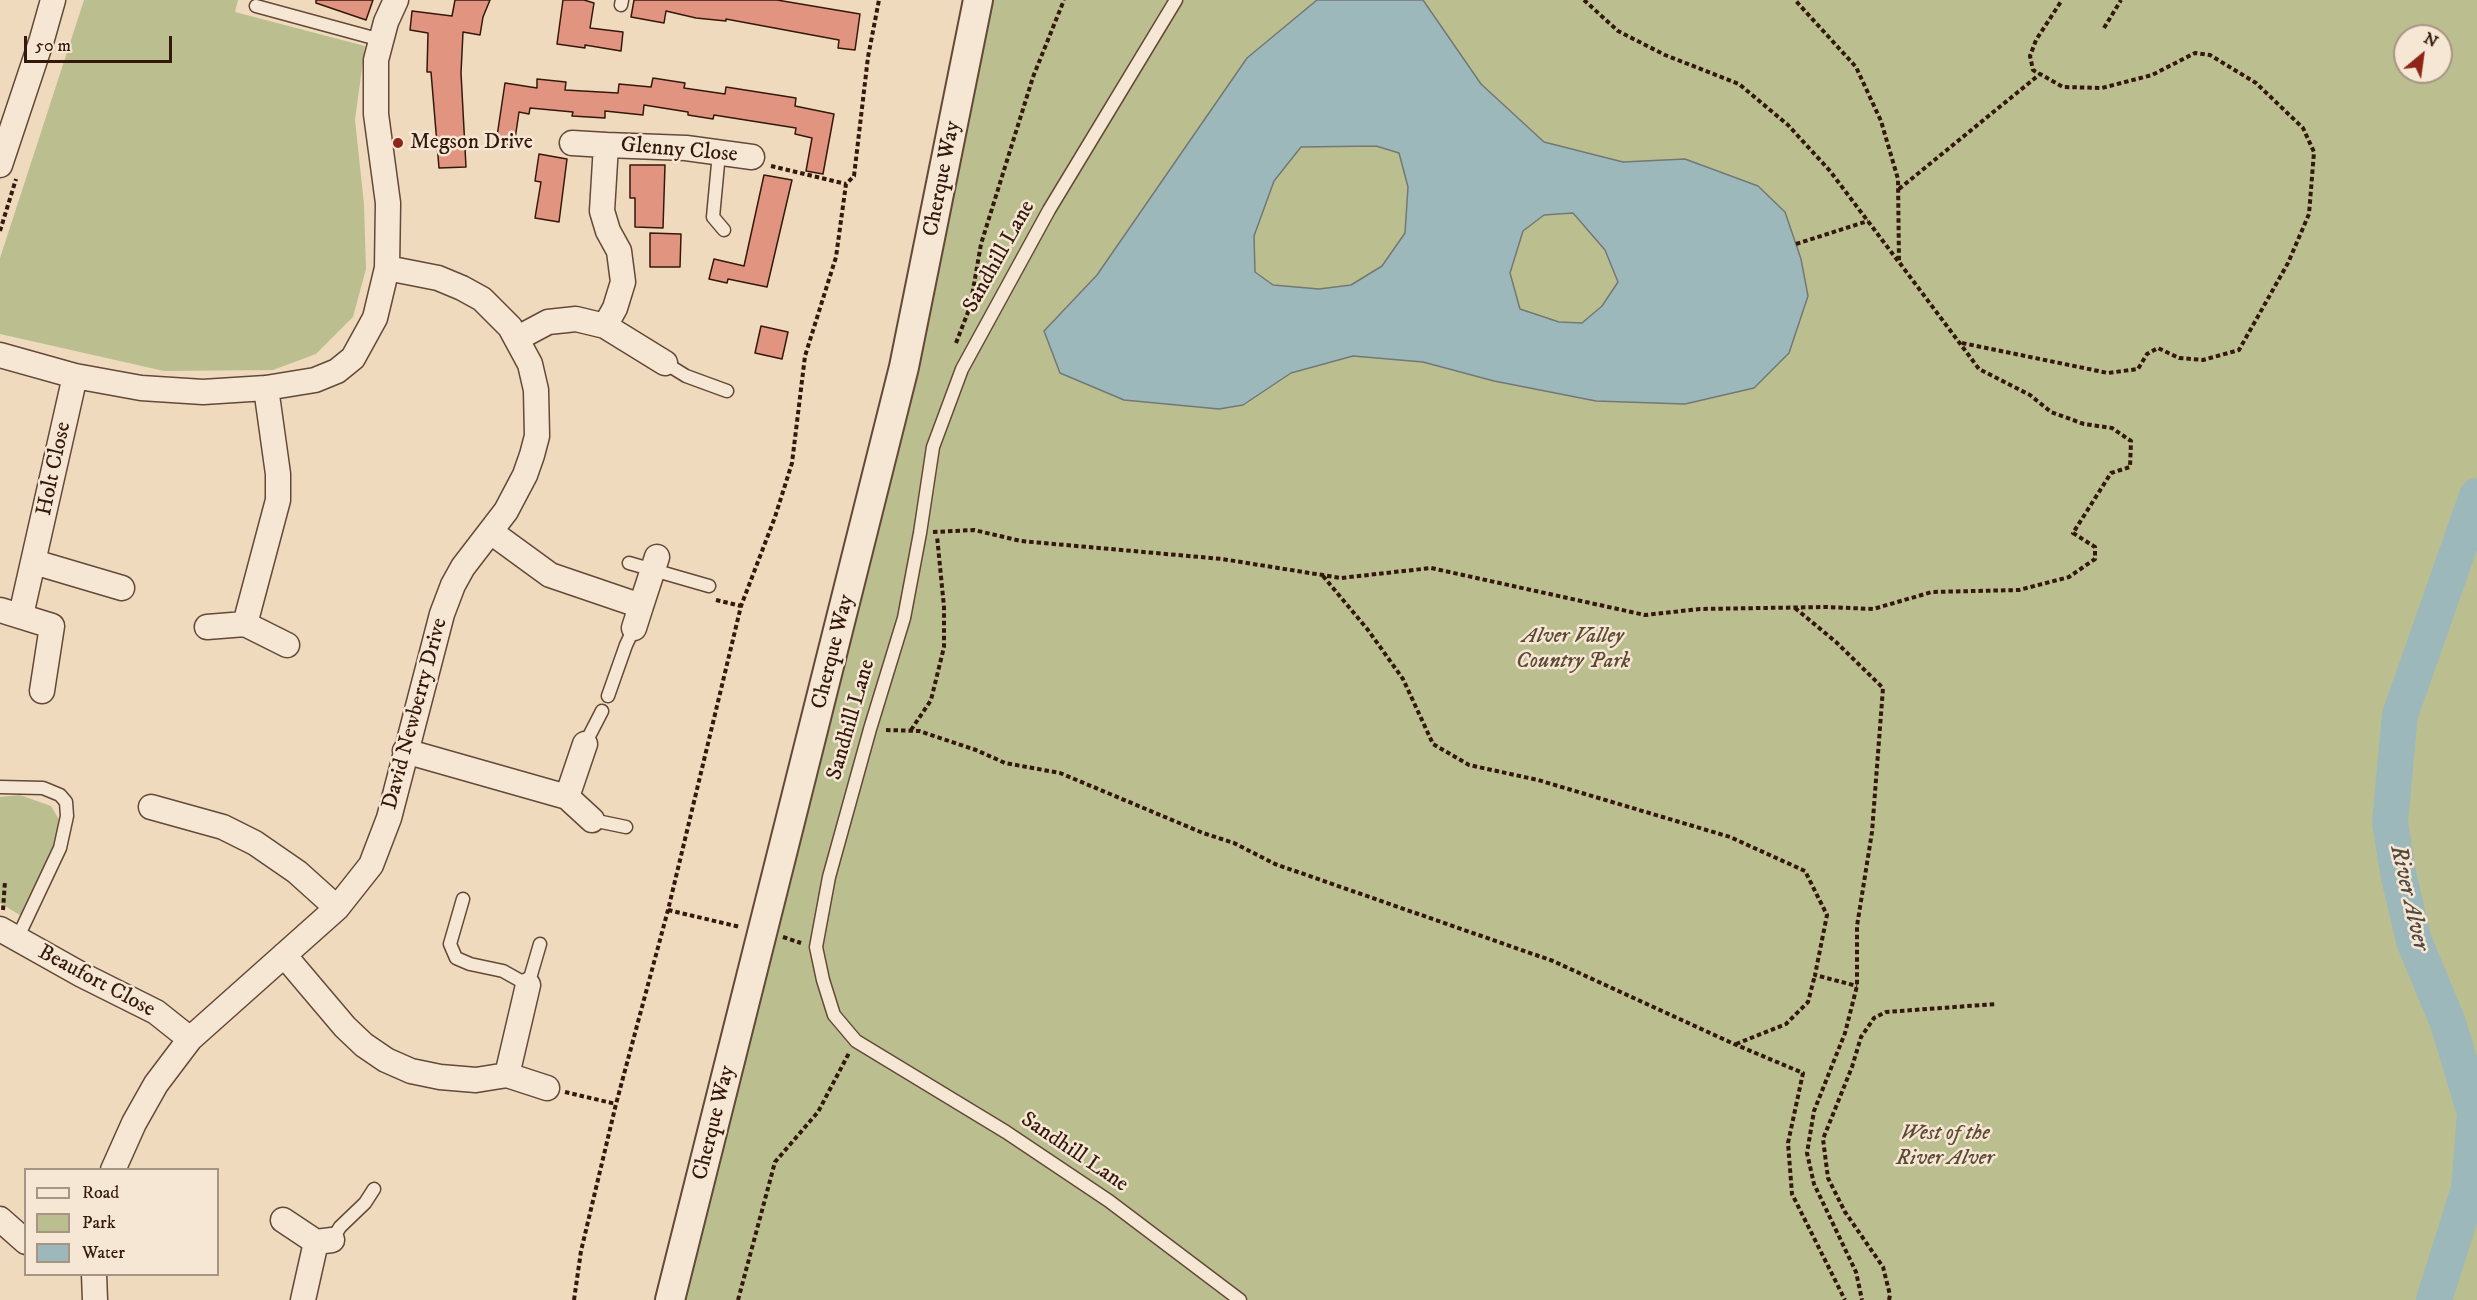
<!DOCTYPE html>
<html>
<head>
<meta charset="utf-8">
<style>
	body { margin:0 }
	#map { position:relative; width:2477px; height:1300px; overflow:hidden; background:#efdabd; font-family:"IM FELL DW Pica",serif }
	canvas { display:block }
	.legend { position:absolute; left:24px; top:1168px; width:195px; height:108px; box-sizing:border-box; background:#f5e7d4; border:2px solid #a89484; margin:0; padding:8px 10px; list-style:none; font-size:18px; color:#35180c }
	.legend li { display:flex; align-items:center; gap:12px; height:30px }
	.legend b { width:30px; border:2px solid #a89484 }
	.north { position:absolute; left:2393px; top:24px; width:60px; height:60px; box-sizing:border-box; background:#f5e7d4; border:2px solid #a89484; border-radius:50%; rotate:29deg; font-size:16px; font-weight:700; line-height:24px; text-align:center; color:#35180c }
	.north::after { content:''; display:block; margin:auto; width:21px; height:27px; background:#8f2418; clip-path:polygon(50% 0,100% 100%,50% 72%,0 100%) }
	.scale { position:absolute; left:24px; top:36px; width:148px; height:27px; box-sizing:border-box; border:3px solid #35180c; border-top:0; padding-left:8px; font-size:18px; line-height:21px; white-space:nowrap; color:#35180c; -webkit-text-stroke:4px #f5e7d4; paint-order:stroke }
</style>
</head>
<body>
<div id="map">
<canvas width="2477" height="1300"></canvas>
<ul class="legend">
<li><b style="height:8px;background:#f5e7d4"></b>Road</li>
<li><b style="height:16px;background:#bbbf90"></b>Park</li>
<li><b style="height:16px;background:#9db8bb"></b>Water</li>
</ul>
<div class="north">N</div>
<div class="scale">50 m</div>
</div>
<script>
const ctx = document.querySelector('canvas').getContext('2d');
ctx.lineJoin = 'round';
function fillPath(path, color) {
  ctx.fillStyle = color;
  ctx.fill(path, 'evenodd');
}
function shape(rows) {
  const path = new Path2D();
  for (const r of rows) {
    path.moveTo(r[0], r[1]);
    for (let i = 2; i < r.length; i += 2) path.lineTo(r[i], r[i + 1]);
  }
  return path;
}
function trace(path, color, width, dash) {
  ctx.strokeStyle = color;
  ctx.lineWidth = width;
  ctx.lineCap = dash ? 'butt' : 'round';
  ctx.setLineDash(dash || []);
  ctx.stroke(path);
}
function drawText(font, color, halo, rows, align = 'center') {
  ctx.font = font + ' "IM FELL DW Pica",serif';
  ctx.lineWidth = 5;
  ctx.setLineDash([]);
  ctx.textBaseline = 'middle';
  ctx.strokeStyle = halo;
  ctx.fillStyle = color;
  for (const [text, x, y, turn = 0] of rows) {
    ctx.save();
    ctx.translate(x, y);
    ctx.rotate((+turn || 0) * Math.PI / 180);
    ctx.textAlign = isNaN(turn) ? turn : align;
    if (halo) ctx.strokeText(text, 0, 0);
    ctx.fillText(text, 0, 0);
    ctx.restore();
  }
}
const green = shape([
	[84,0,238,0,235,12,365,46,355,120,364,204,366,269,353,317,316,354,273,370,164,371,0,334,0,258],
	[994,0,2477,0,2477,1300,670,1300,944,176],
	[2405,36,2441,36,2441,72,2405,72],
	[20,795,51,806,61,823,46,870,23,917,0,903,0,797]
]);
const water = shape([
	[1317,0,1423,0,1481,84,1544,142,1623,162,1685,159,1758,186,1785,212,1801,259,1808,296,1789,353,1754,388,1685,404,1596,401,1494,381,1423,362,1353,356,1291,373,1243,405,1219,409,1124,400,1060,373,1044,331,1097,275,1247,58,1317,0],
	[1376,146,1399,153,1408,187,1405,233,1382,266,1351,285,1319,289,1273,285,1255,272,1254,236,1274,181,1301,147,1376,146],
	[1573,213,1605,250,1618,282,1602,306,1582,323,1559,322,1520,309,1510,273,1523,231,1544,215,1573,213]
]);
const river = shape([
	[2434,1300,2469,1189,2475,1113,2448,1023,2414,941,2398,873,2390,822,2400,715,2477,496]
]);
const building = shape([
	[316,0,373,0,366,20,316,3,316,0],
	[455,0,490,0,483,17,480,35,463,32,461,73,466,167,439,168,431,72,427,72,428,33,410,30,412,11,452,16,455,0],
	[563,0,584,0,594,3,590,28,623,32,621,51,585,45,585,48,557,44,563,0],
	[634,0,777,0,860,14,855,50,838,48,839,40,726,19,726,21,696,18,666,11,664,23,631,17,634,0],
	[653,78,685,83,684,88,725,94,726,87,796,98,795,106,834,114,823,174,806,171,812,138,795,134,796,128,714,115,713,119,688,115,688,112,644,105,643,115,605,111,605,118,572,116,573,112,530,108,529,114,519,112,514,146,496,143,505,83,537,88,537,79,566,82,565,90,618,93,619,84,651,87,653,78],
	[539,154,567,159,559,222,535,218,541,182,535,181,539,154],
	[630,165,665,165,663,228,635,227,635,198,630,198,630,165],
	[764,175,792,180,767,287,728,279,727,283,709,279,714,259,744,266,764,175],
	[650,233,681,234,680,267,650,267,650,233],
	[761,326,788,332,782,359,755,353,761,326]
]);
const path = shape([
	[1584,0,1618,31,1665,55,1739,84,1788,125,1830,171,1898,261],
	[2104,28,2121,0],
	[771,166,846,184],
	[1899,189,2040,74],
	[0,231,16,179],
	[1796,244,1868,221],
	[956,343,970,307,981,244,1033,77,1064,0],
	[1962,343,2108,373,2138,369,2147,354,2158,348,2179,358,2203,360,2239,350,2288,263,2309,214,2314,152,2303,128,2256,83,2210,55,2195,53,2152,75,2102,88,2063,87,2033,70,2030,56,2036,40,2062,0],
	[933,532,974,530,1021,541,1222,559,1341,578,1431,568,1645,615,1700,609,1825,607,1873,609,1932,592,2019,590,2069,577,2095,559,2095,547,2073,533,2111,473,2130,467,2131,441,2112,428,2084,424,2051,412,2030,395,1979,369,1899,262,1898,179,1881,121,1856,67,1795,0],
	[1323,576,1368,630,1403,679,1433,744,1469,765,1538,780,1730,837,1805,871,1827,915,1815,975,1857,986],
	[716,600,741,606],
	[1795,608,1836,642,1883,688,1872,832,1857,926,1857,986,1845,1033,1814,1111,1807,1153,1814,1184,1856,1272,1862,1300],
	[886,730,919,731,976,750,1005,763,1060,773,1203,833,1234,843,1275,864,1553,961,1734,1044,1803,1073,1788,1143,1792,1194,1845,1300],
	[911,730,931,700,944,647,944,607,937,536],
	[3,910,5,881],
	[668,910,740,927],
	[783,937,801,943],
	[1736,1044,1786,1024,1808,1002,1815,975],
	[565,1092,616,1104],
	[574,1300,581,1251,616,1104,668,910,741,606,775,517,792,463,805,356,836,257,846,184,854,176,868,57,879,0],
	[738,1300,775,1162,818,1112,849,1053],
	[1889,1300,1890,1295,1883,1267,1845,1212,1828,1178,1823,1139,1852,1067,1861,1037,1874,1018,1886,1012,1996,1004]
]);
const service = shape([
	[1176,0,1049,210,962,369,933,447,920,533,904,618,870,729,829,877,816,947,823,980,834,1015,856,1041,1006,1132,1109,1201,1240,1300],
	[621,5,622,0],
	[256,6,381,40],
	[719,153,713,217,724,230],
	[665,363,686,376,727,391],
	[629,563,709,586],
	[608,696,626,645,634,628],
	[585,744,602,711],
	[0,787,43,788,60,795,66,802,67,816,60,848,17,939],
	[592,820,626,827],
	[463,899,450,944,456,958,470,964,503,971,528,985,540,944],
	[332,1240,340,1227,365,1203,374,1189]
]);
const minor = shape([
	[572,143,606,145],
	[0,165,42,39,53,0],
	[605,326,665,363],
	[518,338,548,322,576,319,605,326,615,308,623,282,619,251,608,231,602,211,606,145,686,148,752,157],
	[0,355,75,376,141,388,203,392,266,388,315,380,337,371,353,358,375,318,387,268,388,203,376,114,376,60,386,22,396,0],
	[491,532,550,575,641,606,657,557],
	[34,562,122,588],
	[0,610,52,626,42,691],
	[21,615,75,376],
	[245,624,278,500,278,474,266,388],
	[207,627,245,624,287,645],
	[634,628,641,606],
	[405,751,567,797,585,744],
	[567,797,592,820],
	[151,807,223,827,255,843,297,872,337,908],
	[0,929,82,975,156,1012,190,1039],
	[284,955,345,1027,364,1045,386,1060,411,1071,440,1077,476,1080,507,1075,528,985],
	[507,1075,547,1088],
	[113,1170,134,1123,156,1084,190,1039,337,908,371,865,389,818,442,614,453,585,463,567,506,511,525,475,532,455,537,436,536,390,530,364,510,327,482,299,462,288,438,278,387,268],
	[0,1219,26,1242],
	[283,1220,316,1242,332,1240],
	[94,1274,95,1300],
	[303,1300,316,1242]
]);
const tertiary = shape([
	[670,1300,904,367,978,0]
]);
const markers = [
	[398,143,6,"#8f2418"]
];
const poiNames = [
	["Megson Drive",410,143]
];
const streetNames = [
	["Glenny Close",679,151,5],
	["Cherque Way",943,179,-79],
	["Sandhill Lane",1000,257,-61],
	["Holt Close",55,469,-78],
	["Cherque Way",834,652,-76],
	["David Newberry Drive",416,714,-75],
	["Sandhill Lane",852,720,-74],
	["Beaufort Close",96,982,28],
	["Cherque Way",715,1123,-76],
	["Sandhill Lane",1074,1153,34]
];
const parkNames = [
	["Alver Valley",1573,637],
	["Country Park",1573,662],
	["West of the",1945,1134],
	["River Alver",1945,1159]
];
const waterNames = [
	["River Alver",2408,898,77]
];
fillPath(green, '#bbbf90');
fillPath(water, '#9db8bb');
trace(water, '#737875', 1.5);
trace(river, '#9db8bb', 36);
fillPath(building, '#e19580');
trace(building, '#35180c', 1.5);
trace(service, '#644838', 15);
trace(minor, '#644838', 27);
trace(tertiary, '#644838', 32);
trace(path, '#35180c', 4, [4.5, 3]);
trace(service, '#f5e7d4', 12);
trace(minor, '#f5e7d4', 24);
trace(tertiary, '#f5e7d4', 28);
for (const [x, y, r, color] of markers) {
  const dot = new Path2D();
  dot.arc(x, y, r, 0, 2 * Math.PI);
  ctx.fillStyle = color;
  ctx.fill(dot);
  trace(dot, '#f5e7d4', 2);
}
drawText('22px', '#35180c', '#f5e7d4', poiNames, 'left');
drawText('22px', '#35180c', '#f5e7d4', streetNames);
drawText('italic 22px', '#5d4a34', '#f5e7d4', parkNames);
drawText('italic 24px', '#544841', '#f5e7d4', waterNames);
</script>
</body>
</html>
